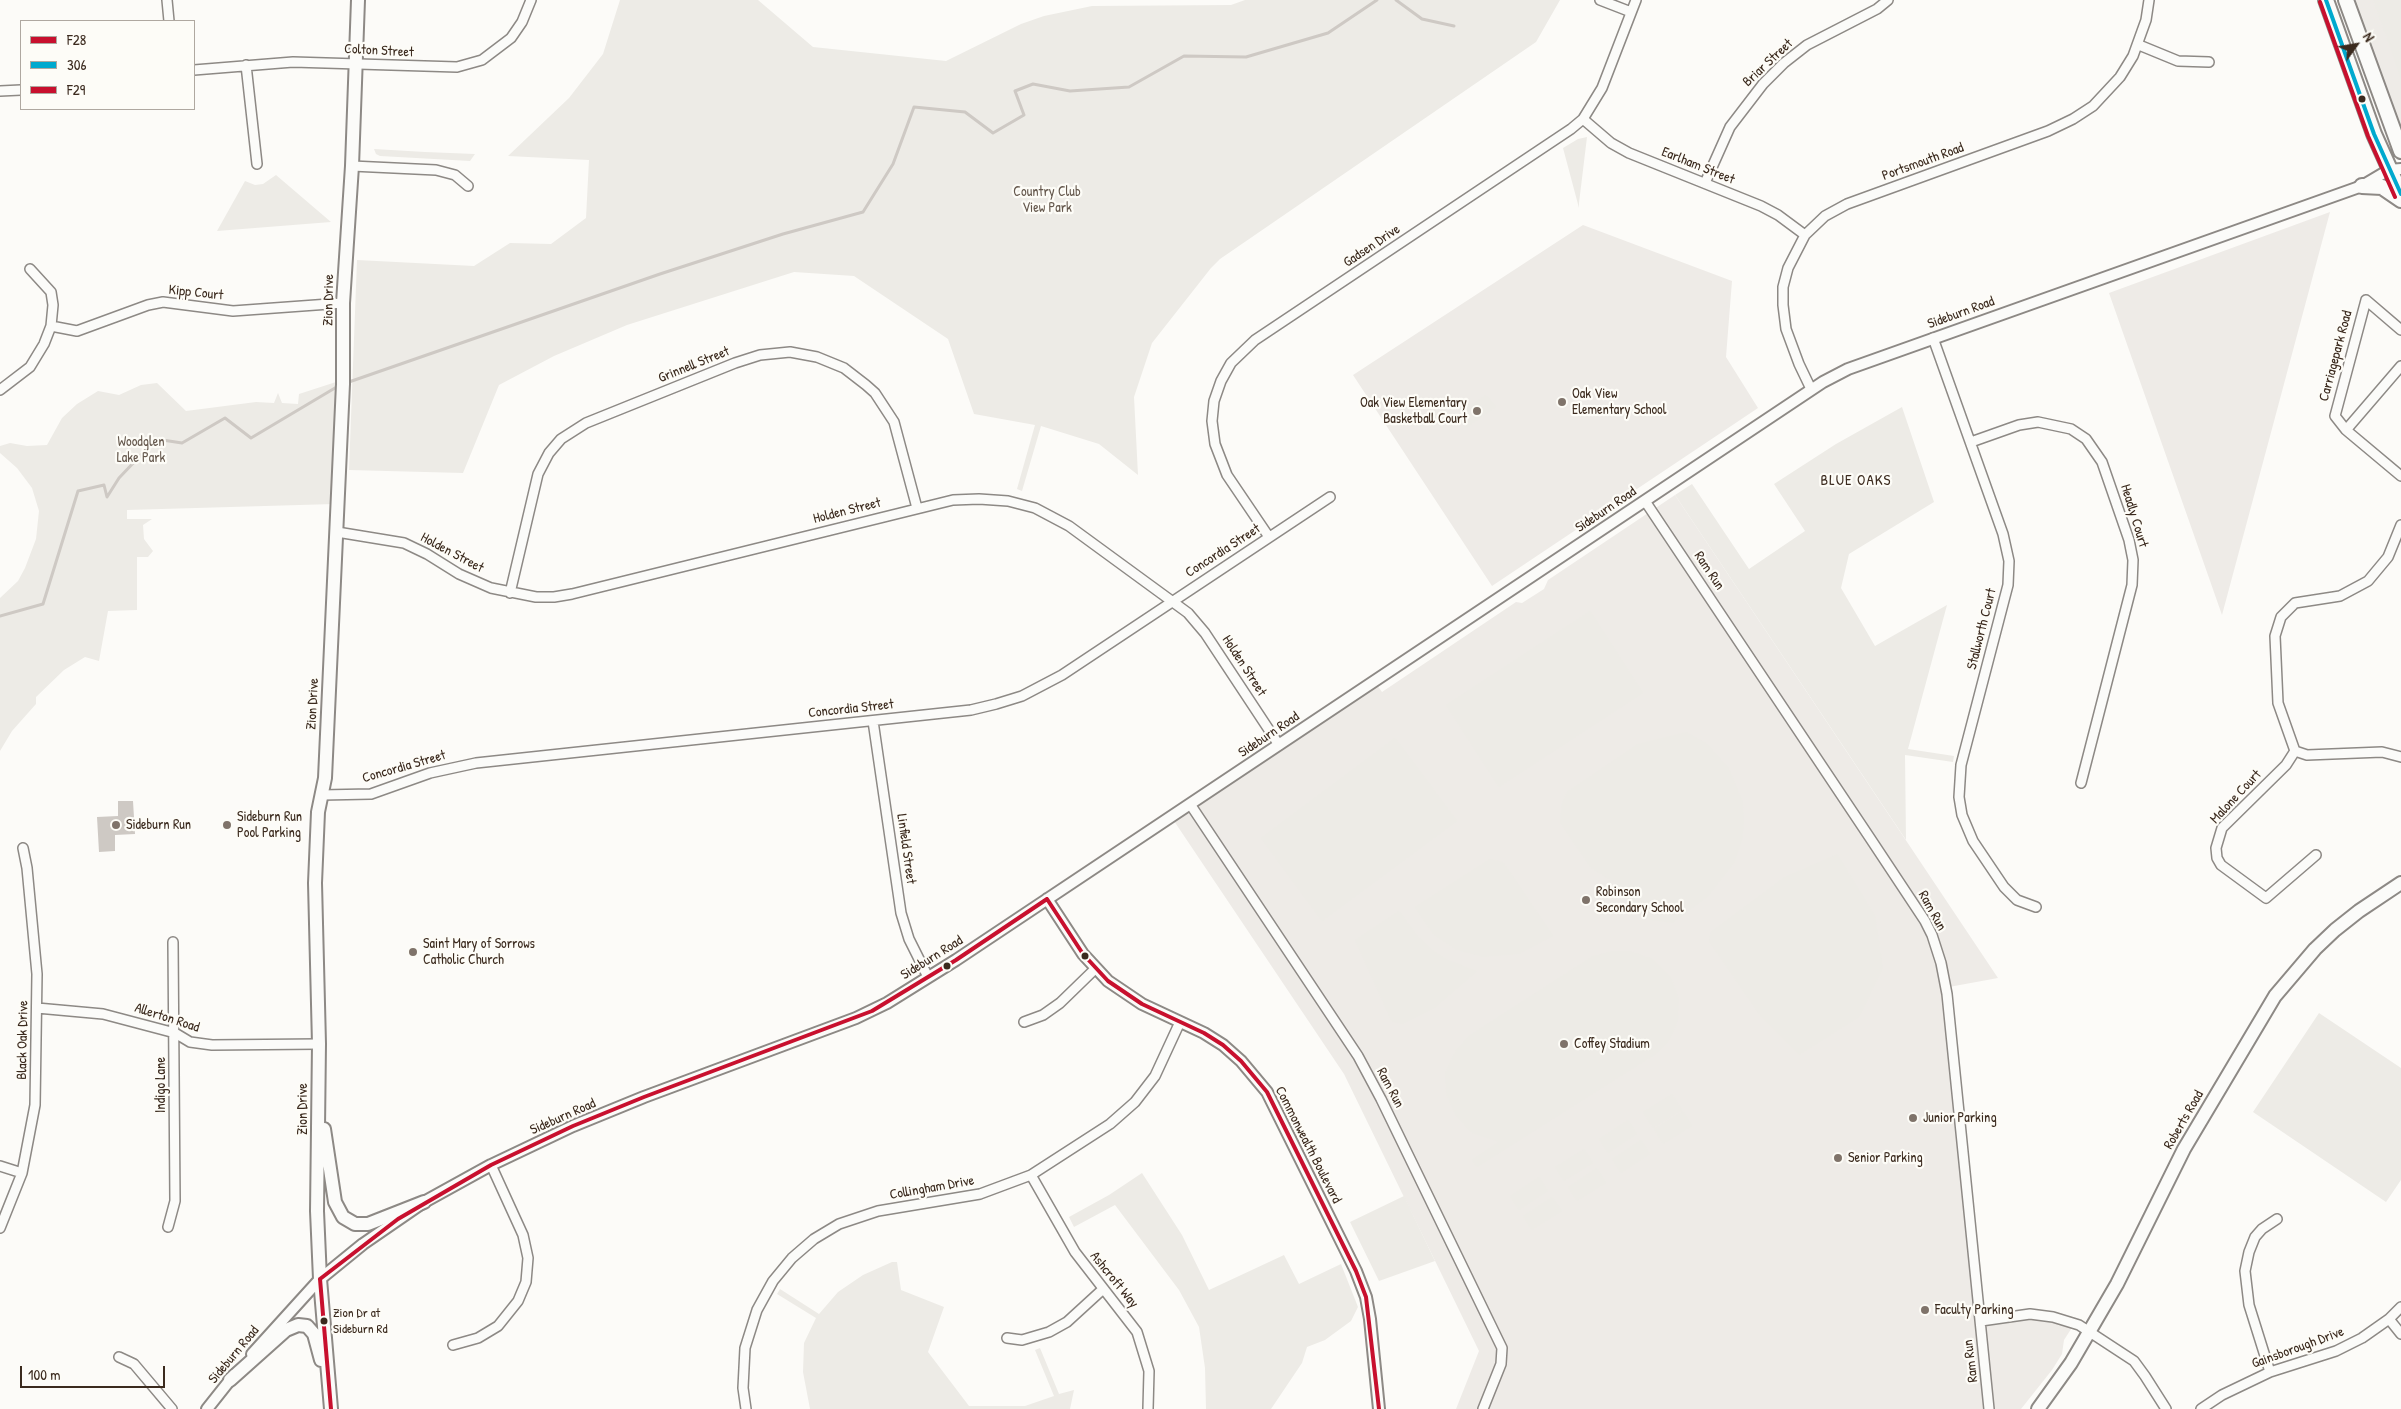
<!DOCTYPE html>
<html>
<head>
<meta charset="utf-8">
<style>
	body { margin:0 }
	#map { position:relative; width:2401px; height:1409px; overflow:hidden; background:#fcfbf8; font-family:"Patrick Hand",sans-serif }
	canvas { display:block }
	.legend { position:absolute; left:20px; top:20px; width:175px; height:90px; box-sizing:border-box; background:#fdfcf7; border:1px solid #afa8a0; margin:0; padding:6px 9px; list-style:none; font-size:15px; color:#3b2a1e }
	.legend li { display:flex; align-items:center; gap:10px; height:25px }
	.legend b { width:25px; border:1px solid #afa8a0 }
	.north { position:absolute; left:2331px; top:20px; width:50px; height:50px; -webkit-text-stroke:4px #fdfcf7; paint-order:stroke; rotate:58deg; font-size:14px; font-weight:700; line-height:20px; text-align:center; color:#3b2a1e }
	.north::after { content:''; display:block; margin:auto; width:18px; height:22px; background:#3b2a1e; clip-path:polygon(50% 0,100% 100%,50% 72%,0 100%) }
	.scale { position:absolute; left:20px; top:1366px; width:145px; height:22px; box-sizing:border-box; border:2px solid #3b2a1e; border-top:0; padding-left:6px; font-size:15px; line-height:18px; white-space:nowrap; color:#3b2a1e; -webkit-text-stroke:4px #fdfcf7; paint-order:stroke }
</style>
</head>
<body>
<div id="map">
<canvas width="2401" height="1409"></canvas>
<ul class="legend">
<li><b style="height:6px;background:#c8102e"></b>F28</li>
<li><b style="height:6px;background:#00a9ce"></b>306</li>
<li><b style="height:6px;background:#c8102e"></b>F29</li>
</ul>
<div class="north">N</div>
<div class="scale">100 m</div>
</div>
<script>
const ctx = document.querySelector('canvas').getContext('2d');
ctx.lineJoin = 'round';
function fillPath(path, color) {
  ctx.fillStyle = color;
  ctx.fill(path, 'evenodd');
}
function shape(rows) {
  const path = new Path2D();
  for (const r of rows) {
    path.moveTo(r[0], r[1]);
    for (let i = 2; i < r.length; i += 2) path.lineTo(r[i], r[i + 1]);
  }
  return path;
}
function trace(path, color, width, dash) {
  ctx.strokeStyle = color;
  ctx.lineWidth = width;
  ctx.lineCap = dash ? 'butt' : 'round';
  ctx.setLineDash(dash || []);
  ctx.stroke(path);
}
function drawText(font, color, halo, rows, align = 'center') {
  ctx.font = font + ' "Patrick Hand",sans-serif';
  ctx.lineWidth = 4.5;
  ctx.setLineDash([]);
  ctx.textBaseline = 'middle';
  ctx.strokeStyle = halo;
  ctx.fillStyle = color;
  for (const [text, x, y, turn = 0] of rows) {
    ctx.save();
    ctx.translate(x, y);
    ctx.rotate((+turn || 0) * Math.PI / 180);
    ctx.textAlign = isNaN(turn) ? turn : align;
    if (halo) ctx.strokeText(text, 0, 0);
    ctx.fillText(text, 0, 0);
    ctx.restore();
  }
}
const built = shape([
	[2352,0,2401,0,2401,132],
	[2330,212,2273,425,2222,615,2109,293],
	[1583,225,1732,281,1726,357,1758,408,1492,586,1353,375],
	[1675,495,1998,978,1949,987,1982,1316,2030,1314,2075,1323,2064,1340,2062,1354,2052,1370,2021,1409,1456,1409,1479,1351,1344,1074,1174,821,1377,685,1382,692,1516,602,1522,603,1544,589,1548,580]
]);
const green = shape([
	[620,0,758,0,813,47,946,61,1021,24,1044,16,1092,6,1231,5,1245,0,1560,0,1536,42,1220,259,1211,268,1152,343,1134,397,1138,475,1099,444,1041,426,1022,491,1017,489,1035,425,974,414,948,339,854,276,794,272,627,325,554,356,499,385,463,473,349,470,357,260,474,266,510,243,551,244,586,218,589,160,508,156,569,98,603,54],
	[2373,0,2401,0,2401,80,2389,44],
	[1587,137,1579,203,1579,208,1563,148,1578,139],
	[374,149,425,152,475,154,470,161,380,156,376,154],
	[276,175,331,222,217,231,245,181,255,185,263,184],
	[336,382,334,504,127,510,127,519,152,519,143,525,144,539,153,551,148,557,137,557,137,610,108,611,99,661,85,657,64,670,36,697,36,704,12,731,0,751,0,598,18,581,25,568,36,539,39,511,32,488,17,468,0,453,0,446,10,443,27,446,47,445,62,418,77,404,98,391,119,395,141,385,157,383,186,411,256,402,274,403,278,393,282,403,298,404,299,394],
	[1486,395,1496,407,1466,428,1457,414],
	[1902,407,1934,502,1849,554,1841,588,1875,646,1947,605,1908,749,1954,756,1953,762,1905,755,1906,840,1675,495,1692,484,1749,569,1805,531,1774,484,1836,444],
	[1590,611,1643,693,1499,787,1446,705],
	[1686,732,1706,743,1729,769,1743,803,1744,822,1742,840,1735,861,1708,896,1672,923,1651,920,1628,900,1615,883,1591,868,1560,822,1562,804,1567,792,1638,744],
	[1395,738,1457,821,1322,921,1261,838],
	[1837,854,1875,916,1883,967,1859,1017,1799,1055,1762,1018,1709,941,1711,932,1785,877],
	[1490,859,1503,862,1553,936,1519,954,1483,957,1457,950,1434,935,1415,907],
	[1399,911,1418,937,1432,950,1446,959,1477,971,1434,1008,1402,1024,1392,1022,1355,940],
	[1612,951,1631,951,1653,959,1671,977,1679,1000,1678,1021,1669,1040,1656,1054,1477,1167,1472,1160,1499,1142,1472,1133,1455,1114,1446,1093,1445,1074,1455,1052,1470,1035,1593,956],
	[2319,1013,2401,1068,2401,1180,2386,1202,2253,1112],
	[1672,1094,1682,1110,1653,1128,1643,1112],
	[1683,1111,1692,1126,1663,1144,1654,1129],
	[1628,1120,1637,1134,1608,1153,1599,1139],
	[1641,1140,1650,1154,1621,1173,1612,1159],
	[1584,1149,1593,1163,1564,1181,1555,1167],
	[1597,1168,1606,1183,1577,1201,1568,1187],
	[1142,1173,1182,1235,1209,1290,1284,1255,1299,1284,1341,1264,1358,1307,1351,1321,1325,1340,1307,1347,1302,1363,1271,1409,1206,1409,1205,1368,1199,1327,1179,1290,1115,1205,1074,1227,1069,1217,1109,1195],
	[1539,1177,1548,1191,1519,1210,1510,1196],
	[1404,1196,1435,1261,1379,1281,1350,1222],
	[1552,1197,1562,1211,1532,1230,1523,1216],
	[892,1262,897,1262,901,1290,944,1307,928,1352,969,1406,1025,1406,1054,1396,1035,1350,1040,1348,1059,1394,1074,1390,1070,1409,810,1409,803,1372,804,1343,816,1318,777,1294,780,1289,819,1314,838,1292,863,1275]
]);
const water = shape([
	[118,801,133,801,135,834,115,835,115,851,99,852,97,817,118,816]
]);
const stream = shape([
	[1396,0,1422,19,1454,26],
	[346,383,660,274,783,234,863,212,893,164,914,107,965,112,993,133,1024,115,1015,91,1033,84,1070,91,1129,87,1184,56,1246,57,1328,33,1377,0],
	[0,616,43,604,78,491,104,485,107,497,119,478,156,439,182,443,225,418,251,438,340,385]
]);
const minor = shape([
	[167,0,169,21],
	[1600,0,1631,12],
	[2139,45,2178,61,2209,62],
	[246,65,257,164],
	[194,70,293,62,457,67,482,60,511,38,522,22,531,0],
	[0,91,21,90],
	[1583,119,1611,143,1629,153,1761,206,1778,215,1805,235],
	[352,166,436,170,455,175,468,186],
	[1705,183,1730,127,1763,84,1784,63,1807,45,1877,9,1888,0],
	[51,326,77,331,148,305,163,302,233,311,343,303],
	[2401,330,2366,300,2335,416,2346,430,2401,366],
	[1933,338,2003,534,2009,561,2008,585,1961,765,1959,797,1962,815,1973,841,2004,887,2017,900,2036,907],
	[1811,389,1799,364,1786,329,1783,305,1783,287,1788,268,1805,235,1825,216,1847,204,2048,131,2073,119,2093,106,2120,77,2133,56,2146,20,2149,0],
	[0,390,30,367,44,344,51,326,53,305,51,292,30,269],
	[2346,430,2401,476],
	[1971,442,2019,425,2038,422,2071,429,2086,439,2102,462,2129,540,2133,560,2132,585,2081,783],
	[1645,501,1870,838,1925,921,1932,935,1941,963,1947,994,1989,1409],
	[2401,525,2388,557,2368,581,2340,596,2295,603,2281,617,2275,636,2278,703,2295,751,2307,755,2382,752,2401,757],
	[337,532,404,543,427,554,459,574,491,588,536,597,554,597,572,594,953,500,979,499,1008,501,1035,508,1069,526,1188,613,1205,633,1279,745],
	[1269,537,1227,475,1215,444,1212,421,1214,401,1221,381,1231,363,1255,340,1571,129,1583,119,1602,88,1636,0],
	[510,593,538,474,549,453,561,439,586,423,735,363,760,355,790,352,817,357,844,368,866,385,875,393,894,422,917,508],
	[873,721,901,913,909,939,928,977],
	[2295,751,2286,765,2222,828,2216,848,2217,858,2221,865,2266,898,2316,855],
	[322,795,371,794,430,773,476,763,971,710,996,704,1022,696,1062,675,1330,497],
	[1190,804,1358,1056,1381,1099,1502,1348,1501,1364,1483,1409],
	[37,1008,103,1014,175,1033,190,1042,212,1045,319,1044],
	[1024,1022,1043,1015,1060,1003,1095,969],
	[0,1166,22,1173],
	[1031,1175,1075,1252,1137,1332,1149,1371,1148,1409],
	[168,1227,175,1201,173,942],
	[0,1228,22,1173,35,1105,37,974,27,868,23,848],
	[2389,1319,2401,1334],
	[1981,1321,2030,1314,2053,1317,2079,1325,2134,1361,2145,1376,2166,1409],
	[1007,1338,1022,1340,1049,1332,1067,1322,1102,1290],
	[453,1345,478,1338,498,1326,518,1301,526,1282,528,1258,523,1235,491,1165],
	[119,1357,134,1364,172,1409],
	[2270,1372,2249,1305,2245,1271,2249,1252,2255,1237,2262,1229,2277,1219],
	[746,1409,743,1388,745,1348,757,1310,773,1281,792,1258,814,1239,839,1224,878,1211,980,1194,1031,1175,1110,1124,1135,1102,1155,1076,1180,1022],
	[2201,1409,2222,1395,2270,1372,2336,1351,2362,1338,2389,1319,2401,1307]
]);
const tertiary = shape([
	[1047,899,1083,954,1108,981,1142,1004,1204,1033,1223,1045,1241,1061,1267,1092,1356,1271,1366,1297,1370,1319,1379,1409],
	[252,1354,320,1279,363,1244,424,1202,491,1165,573,1126,644,1097,856,1018,887,1003,956,960,1823,382,1848,369,2362,186,2389,170,2401,169],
	[207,1409,234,1375]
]);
const secondary = shape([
	[324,1129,335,1202,343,1217,355,1224,368,1224,424,1202],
	[230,1380,286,1330,298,1325,307,1326,314,1334,321,1360],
	[331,1409,320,1279,317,1211,319,1044,315,883,318,812,325,778,343,384,343,303,352,166,358,0],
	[2038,1409,2071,1363,2117,1284,2184,1149,2275,996,2315,949,2335,930,2359,911,2401,883]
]);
const primary = shape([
	[2326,0,2374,134,2401,194],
	[2346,0,2401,151],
	[2362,186,2382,187,2401,200]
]);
const bus1 = shape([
	[1047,899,1083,954,1108,981,1142,1004,1204,1033,1223,1045,1241,1061,1267,1092,1356,1271,1366,1297,1379,1409],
	[320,1279,398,1219,491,1165,573,1126,644,1097,872,1011,956,960,1047,899],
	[320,1279,331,1409]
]);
const bus2 = shape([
	[2326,0,2374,134,2401,194]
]);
const bus3 = shape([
	[2320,2,2368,136,2395,197]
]);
const markers = [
	[2362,99,4.5,"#3b2a1e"],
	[1562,402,5,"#7f736a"],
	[1477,411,5,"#7f736a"],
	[116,825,5,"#7f736a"],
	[227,825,5,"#7f736a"],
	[1586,900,5,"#7f736a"],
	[413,952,5,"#7f736a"],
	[1085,956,4.5,"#3b2a1e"],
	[947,966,4.5,"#3b2a1e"],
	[1564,1044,5,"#7f736a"],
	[1913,1118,5,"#7f736a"],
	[1838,1158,5,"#7f736a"],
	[1925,1310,5,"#7f736a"],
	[324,1321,4.5,"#3b2a1e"]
];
const busNames = [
	["Zion Dr at",333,1314],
	["Sideburn Rd",333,1330]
];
const streetNames = [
	["Colton Street",379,51,3],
	["Briar Street",1768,63,-43],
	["Portsmouth Road",1923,162,-20],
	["Earlham Street",1698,166,22],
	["Gadsen Drive",1372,246,-34],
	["Kipp Court",196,293,6],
	["Zion Drive",329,300,-89],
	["Sideburn Road",1961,313,-20],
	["Carriagepark Road",2336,356,-75],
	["Grinnell Street",694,365,-22],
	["Sideburn Road",1606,510,-34],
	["Holden Street",847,511,-14],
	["Headly Court",2134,516,73],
	["Concordia Street",1223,551,-33],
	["Holden Street",452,553,28],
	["Ram Run",1709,571,56],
	["Stallworth Court",1982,629,-76],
	["Holden Street",1244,666,57],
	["Zion Drive",313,704,-87],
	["Concordia Street",851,709,-6],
	["Sideburn Road",1269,735,-34],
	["Concordia Street",404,767,-16],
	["Malone Court",2236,797,-47],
	["Linfield Street",906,849,82],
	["Ram Run",1932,911,61],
	["Sideburn Road",932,958,-32],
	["Allerton Road",167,1018,18],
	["Black Oak Drive",23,1040,-89],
	["Indigo Lane",161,1085,-90],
	["Ram Run",1390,1088,62],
	["Zion Drive",303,1109,-90],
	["Sideburn Road",563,1117,-24],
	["Roberts Road",2184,1120,-60],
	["Commonwealth Boulevard",1308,1145,63],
	["Collingham Drive",932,1188,-10],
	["Ashcroft Way",1114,1280,51],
	["Gainsborough Drive",2298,1348,-20],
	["Sideburn Road",234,1355,-50],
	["Ram Run",1971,1361,-97]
];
const parkNames = [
	["Country Club",1047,192],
	["View Park",1047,208],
	["Woodglen",141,442],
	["Lake Park",141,458]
];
const poiNames = [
	["Oak View",1572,394],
	["Elementary School",1572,410],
	["Oak View Elementary",1467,403,"right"],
	["Basketball Court",1467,419,"right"],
	["Sideburn Run",237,817],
	["Pool Parking",237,833],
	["Sideburn Run",126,825],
	["Robinson",1596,892],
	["Secondary School",1596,908],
	["Saint Mary of Sorrows",423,944],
	["Catholic Church",423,960],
	["Coffey Stadium",1574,1044],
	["Junior Parking",1923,1118],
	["Senior Parking",1848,1158],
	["Faculty Parking",1935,1310]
];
const neighbourhoodNames = [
	["BLUE OAKS",1856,481]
];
fillPath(built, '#eeebe7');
fillPath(green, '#edebe6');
fillPath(water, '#cec9c4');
trace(stream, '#cec9c4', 3);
trace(minor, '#8d8985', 12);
trace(tertiary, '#8d8985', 14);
trace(secondary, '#8d8985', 16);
trace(primary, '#8d8985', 18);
trace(minor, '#fbfbf9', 9);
trace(tertiary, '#fbfbf9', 10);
trace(secondary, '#fbfbf9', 12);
trace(primary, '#fbfbf9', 14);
trace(bus1, '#c8102e', 4);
trace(bus2, '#00a9ce', 4);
trace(bus3, '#c8102e', 4);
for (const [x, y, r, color] of markers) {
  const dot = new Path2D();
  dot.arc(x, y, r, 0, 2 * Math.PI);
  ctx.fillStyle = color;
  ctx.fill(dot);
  trace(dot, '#fdfcf7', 2);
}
drawText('13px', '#3b2a1e', '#fdfcf7', busNames, 'left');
drawText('14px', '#3b2a1e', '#fdfcf7', streetNames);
drawText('14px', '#64574c', '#fdfcf7', parkNames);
drawText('14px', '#3b2a1e', '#fdfcf7', poiNames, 'left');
ctx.letterSpacing = '1px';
drawText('15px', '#3b2a1e', '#fdfcf7', neighbourhoodNames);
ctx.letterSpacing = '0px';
</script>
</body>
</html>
